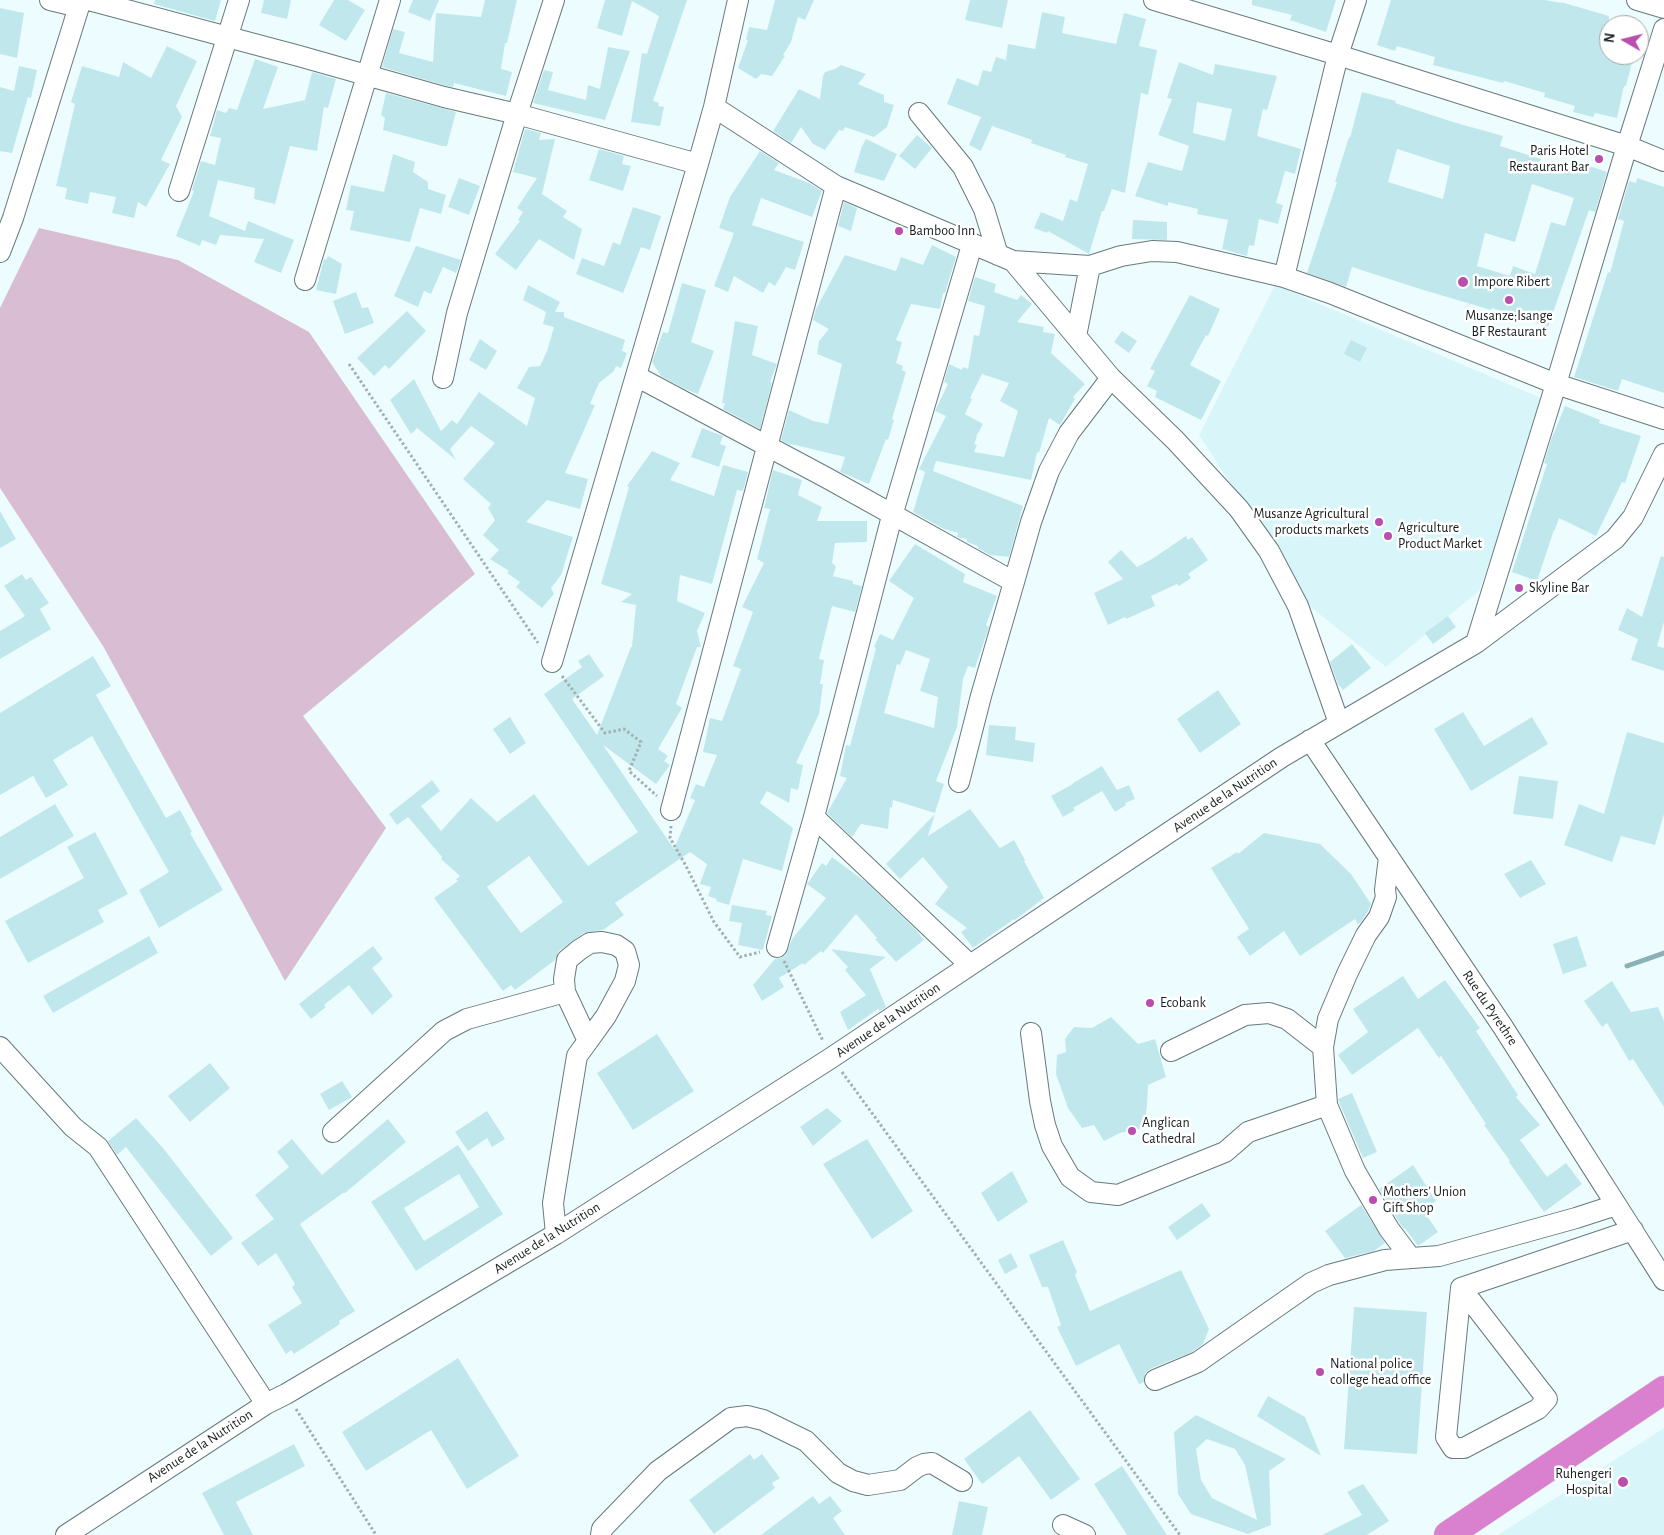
<!DOCTYPE html>
<html>
<head>
<meta charset="utf-8">
<style>
	body { margin:0 }
	#map { position:relative; width:1664px; height:1535px; overflow:hidden; background:#edfdff; font-family:"Alegreya Sans",sans-serif }
	canvas { display:block }
	.north { position:absolute; left:1599px; top:15px; width:50px; height:50px; box-sizing:border-box; background:#fff; border:1px solid #a2a5a5; border-radius:50%; rotate:278deg; font-size:14px; font-weight:700; line-height:20px; text-align:center; color:#161d1e }
	.north::after { content:''; display:block; margin:auto; width:18px; height:22px; background:#b94eae; clip-path:polygon(50% 0,100% 100%,50% 72%,0 100%) }
</style>
</head>
<body>
<div id="map">
<canvas width="1664" height="1535"></canvas>
<div class="north">N</div>
</div>
<script>
const ctx = document.querySelector('canvas').getContext('2d');
ctx.lineJoin = 'round';
function fillPath(path, color) {
  ctx.fillStyle = color;
  ctx.fill(path, 'evenodd');
}
function shape(rows) {
  const path = new Path2D();
  for (const r of rows) {
    path.moveTo(r[0], r[1]);
    for (let i = 2; i < r.length; i += 2) path.lineTo(r[i], r[i + 1]);
  }
  return path;
}
function trace(path, color, width, dash) {
  ctx.strokeStyle = color;
  ctx.lineWidth = width;
  ctx.lineCap = dash ? 'butt' : 'round';
  ctx.setLineDash(dash || []);
  ctx.stroke(path);
}
function drawText(font, color, halo, rows, align = 'center') {
  ctx.font = font + ' "Alegreya Sans",sans-serif';
  ctx.lineWidth = 5;
  ctx.setLineDash([]);
  ctx.textBaseline = 'middle';
  ctx.strokeStyle = halo;
  ctx.fillStyle = color;
  for (const [text, x, y, turn = 0] of rows) {
    ctx.save();
    ctx.translate(x, y);
    ctx.rotate((+turn || 0) * Math.PI / 180);
    ctx.textAlign = isNaN(turn) ? turn : align;
    if (halo) ctx.strokeText(text, 0, 0);
    ctx.fillText(text, 0, 0);
    ctx.restore();
  }
}
const built = shape([
	[1275,285,1546,400,1479,591,1386,667,1308,605,1199,435],
	[1664,1428,1664,1535,1498,1535]
]);
const forest = shape([
	[39,228,178,260,309,332,475,574,303,716,386,828,285,981,103,646,0,488,0,308]
]);
const stream = shape([
	[1627,966,1664,953]
]);
const building = shape([
	[155,0,221,0,215,21,154,4],
	[264,0,291,0,287,19,261,13],
	[334,0,348,0,365,10,346,41,319,25],
	[413,0,439,0,430,21,408,12],
	[485,0,517,0,507,43,505,43,501,69,512,72,506,96,454,83,453,87,447,86,382,67,393,29,405,32,399,53,433,62,436,13,481,17],
	[605,0,687,0,653,101,659,103,658,106,664,107,660,126,631,122,642,53,647,54,659,16,632,1,622,36,597,28],
	[775,0,814,0,805,20,798,17,791,42,783,55,785,56,772,76,761,74,756,79,738,68,748,40,746,40,749,27,767,30],
	[970,0,1008,0,1002,28,965,20],
	[1252,0,1336,0,1326,32,1290,20,1292,15,1252,5],
	[1391,0,1545,0,1561,3,1561,2,1609,16,1609,55,1634,55,1626,86,1624,86,1617,118,1595,113,1593,117,1573,112,1575,106,1544,97,1545,93,1504,81,1503,83,1433,65,1435,57,1397,46,1395,51,1377,45],
	[0,8,24,13,17,58,0,54],
	[1042,12,1065,17,1062,33,1116,44,1124,13,1146,19,1139,46,1157,50,1148,95,1141,93,1125,193,1112,189,1104,211,1102,211,1089,254,1048,231,1047,233,1034,228,1041,212,1063,221,1070,199,1077,202,1088,164,1065,157,1066,155,1031,143,1032,140,992,126,981,151,969,145,981,117,947,104,957,78,978,86,983,70,991,72,996,57,1006,60,1008,44,1035,49],
	[167,46,197,61,176,106,182,117,161,160,170,164,146,207,138,202,134,218,112,213,116,197,90,192,88,204,65,199,67,188,56,186,75,104,71,102,82,66,119,77,123,62,151,78],
	[608,47,630,51,605,120,533,103,544,70,553,72,548,90,586,100,588,85,600,89],
	[255,59,278,67,263,109,305,100,312,72,336,79,328,108,324,107,317,151,290,146,275,204,254,199,255,188,218,180,209,216,245,231,248,221,294,240,281,273,254,262,264,239,220,235,216,245,202,240,200,246,176,236,194,191,192,190,201,161,215,165,221,138,210,136,217,110,226,113,229,108,237,110],
	[1179,62,1213,75,1215,64,1277,76,1267,110,1263,109,1257,136,1301,149,1295,174,1285,171,1276,203,1283,205,1278,224,1259,219,1254,246,1249,245,1247,256,1222,249,1228,220,1197,214,1198,209,1168,202,1168,206,1135,196,1148,162,1182,171,1189,146,1158,135,1172,99,1167,98],
	[1197,102,1232,109,1225,141,1193,133],
	[841,65,866,74,858,84,884,95,884,102,894,105,887,127,874,137,845,127,843,131,839,130,825,150,813,144,801,127,791,143,773,131,799,89,820,99,823,76,825,72,835,69],
	[19,66,37,70,31,98,28,97,12,153,0,151,0,87,14,91],
	[1362,92,1396,101,1395,103,1453,122,1503,136,1500,146,1541,159,1540,162,1569,171,1572,160,1607,172,1595,212,1589,210,1548,327,1492,308,1491,310,1420,289,1352,267,1346,287,1307,273,1337,182,1335,182,1349,137,1350,138],
	[1397,149,1450,166,1443,199,1388,182],
	[1532,184,1574,198,1565,226,1551,222,1535,274,1513,266,1510,276,1477,266,1485,233,1515,242],
	[386,93,456,112,447,146,442,146,383,130,385,118,381,115],
	[525,129,541,133,539,140,555,139,542,194,567,211,563,217,582,229,574,260,539,239,516,270,495,254,520,221,518,220,523,212,517,208,537,178,513,172],
	[917,135,932,148,915,169,899,156],
	[866,139,897,154,884,181,854,172,862,146],
	[599,149,624,156,622,164,631,166,623,191,589,180],
	[760,151,779,163,774,170,809,183,822,191,812,217,761,198,752,225,804,242,795,270,786,267,775,286,769,282,763,293,734,276,728,292,714,286,734,233,719,228,730,197],
	[393,154,415,162,413,172,428,182,428,189,446,195,441,214,420,208,410,242,350,230,354,211,346,210,351,185,384,192],
	[459,178,480,186,469,215,448,207],
	[1637,178,1664,187,1664,393,1622,379,1618,391,1574,377,1608,272,1610,273,1624,221,1618,219,1629,181,1636,183],
	[844,202,857,208,851,231,838,226],
	[633,207,661,216,650,250,641,247,623,293,576,274,582,258,604,266,613,242,620,245],
	[1133,220,1167,222,1167,240,1132,239],
	[932,245,956,257,945,293,943,293,940,309,911,304,896,340,902,342,896,363,903,366,902,370,906,372,892,419,894,420,888,440,886,439,869,484,840,472,845,457,791,444,790,445,781,440,789,410,813,421,828,424,842,364,817,354,819,341,829,329,813,320,816,309,845,255,896,271,901,257,923,265],
	[416,246,461,260,456,273,443,267,431,294,424,291,418,307,394,296],
	[328,256,342,264,336,294,316,290,324,259,326,260],
	[975,277,996,284,994,292,1017,300,1021,295,1032,304,1017,322,1044,327,1043,332,1055,334,1051,353,1085,384,1073,397,1075,399,1060,425,1049,418,1039,453,1037,452,1031,480,936,461,933,471,1023,506,1009,557,990,555,978,548,978,546,967,542,967,539,957,537,958,533,944,529,913,512,925,472,919,469,946,416,935,411,948,384,944,382,949,364,962,370,963,367,968,369,974,335,979,336,985,306,968,301],
	[982,374,1009,383,1000,401,1018,411,1004,457,974,452,977,445,974,444,977,437,976,437,983,424,965,414,972,399,970,398],
	[682,283,706,290,691,342,714,351,698,394,685,389,661,376,652,362,663,332,668,333],
	[528,285,560,302,555,312,564,312,564,317,625,340,622,351,627,353,621,368,616,366,614,371,599,383,590,404,595,405,565,473,588,479,580,509,547,500,526,522,573,537,561,575,551,588,554,594,542,608,516,587,520,582,507,573,509,571,490,559,499,550,483,535,495,520,488,508,491,504,463,479,495,443,471,426,450,449,456,460,417,428,411,434,390,400,414,379,441,431,452,420,457,424,479,392,527,426,535,398,517,388,529,367,540,366,547,351,554,327,543,324,546,312,523,300],
	[356,292,362,308,368,307,374,323,345,334,333,301],
	[1190,295,1220,309,1208,336,1206,335,1190,365,1221,381,1201,420,1155,397,1157,391,1147,386,1155,371,1150,369],
	[407,311,426,331,389,369,385,365,374,376,357,358],
	[735,321,758,326,752,355,777,364,770,382,772,383,760,429,723,409,725,403,722,403],
	[1122,331,1137,341,1129,353,1114,342],
	[480,339,497,351,486,370,469,360],
	[1351,340,1367,348,1360,362,1344,354],
	[1565,406,1600,420,1599,423,1641,436,1625,483,1622,482,1596,536,1559,518,1555,530,1554,530,1537,581,1512,572,1547,464,1544,463,1551,440],
	[702,428,723,436,720,444,726,446,719,467,691,457],
	[652,451,680,463,670,480,714,496,723,465,748,472,743,491,737,490,712,584,680,575,677,601,705,613,697,631,701,647,697,647,676,704,682,708,658,749,668,756,664,761,670,765,656,784,603,745,674,849,695,800,690,798,696,784,704,787,717,755,703,752,710,718,722,721,741,669,733,666,753,612,742,607,764,563,757,559,770,509,764,508,773,470,802,480,798,495,822,507,817,521,867,521,867,542,835,543,832,563,836,566,833,576,853,581,853,584,862,586,855,612,832,606,819,659,824,660,820,684,823,684,819,714,796,763,803,765,798,790,791,788,789,803,767,791,760,803,793,828,782,871,743,859,729,905,716,901,717,899,708,896,711,887,700,884,707,864,690,852,615,903,624,915,603,930,584,933,559,951,555,960,515,990,511,985,503,991,434,898,458,881,456,879,460,876,441,859,442,857,408,817,397,825,389,814,432,780,440,791,421,806,441,831,471,798,497,822,534,794,588,866,638,832,544,694,582,667,578,661,589,654,604,676,572,699,597,735,631,647,632,647,636,605,621,602,632,594,601,584,629,487,627,486],
	[529,856,563,902,521,933,487,887],
	[0,511,16,539,0,548],
	[1186,536,1188,540,1192,537,1208,560,1188,574,1191,578,1179,586,1177,584,1151,596,1155,606,1126,619,1125,617,1108,625,1094,593,1123,579,1108,562,1121,550,1137,567,1152,559],
	[915,544,965,574,963,582,997,596,986,625,989,627,975,668,968,666,963,679,957,727,936,781,944,784,935,813,893,800,892,808,890,807,888,829,861,824,852,837,827,813,847,778,840,776,846,745,850,746,876,648,874,647,880,634,893,640,914,598,889,581],
	[906,650,930,659,920,691,938,697,934,728,884,713,897,664,900,665],
	[1661,556,1664,557,1664,622,1657,646,1664,648,1664,671,1631,660,1638,639,1618,630,1627,608,1642,617],
	[22,574,26,580,31,577,49,603,40,609,51,629,0,659,0,631,25,616,4,586],
	[1448,616,1456,627,1433,644,1425,633],
	[1352,644,1371,668,1343,690,1338,684,1330,662],
	[93,656,111,686,96,695,166,818,180,810,192,832,190,833,223,890,159,928,139,890,169,872,92,736,53,760,68,785,46,798,33,776,0,795,0,713],
	[1218,690,1241,724,1200,753,1177,719],
	[1463,712,1484,746,1532,717,1548,744,1471,791,1434,729],
	[510,717,526,743,510,754,493,729],
	[989,725,1016,727,1015,740,1035,743,1033,762,986,755],
	[1627,732,1664,743,1664,814,1655,845,1621,836,1612,862,1564,845,1579,804,1604,814],
	[1102,766,1117,790,1129,785,1135,799,1125,803,1126,805,1115,812,1102,791,1073,808,1075,810,1063,817,1051,796,1073,784,1073,783],
	[1519,776,1558,781,1553,819,1513,814],
	[55,804,74,836,0,879,0,837],
	[970,809,1000,848,1014,840,1025,860,1024,861,1044,898,1015,920,1014,919,973,948,961,932,967,928,935,904,948,887,923,857,900,879,886,864,935,814,928,836],
	[95,832,128,894,98,910,104,922,28,963,5,921,84,878,67,847],
	[1264,833,1320,844,1351,874,1371,904,1368,911,1361,922,1358,924,1355,919,1300,956,1284,931,1250,956,1237,937,1249,929,1211,868,1237,852,1238,854],
	[832,857,867,883,917,931,924,940,896,962,875,939,877,938,856,914,823,953,821,951,804,965,803,963,779,978,784,987,762,1001,753,985,775,959,780,958,786,955,792,939,826,898,807,884,822,863,826,866],
	[1531,860,1546,884,1520,898,1504,874],
	[732,905,767,911,766,915,772,916,763,950,738,945,742,923,729,921],
	[149,936,158,953,53,1013,43,996],
	[1577,936,1587,966,1563,974,1553,944],
	[373,946,383,959,372,968,393,996,372,1015,349,985,324,1005,326,1007,311,1019,299,1004],
	[831,949,886,957,870,969,886,1007,880,1011,878,1009,848,1030,840,1012,866,995,845,970,848,967],
	[1403,976,1418,999,1445,980,1480,1028,1476,1031,1518,1095,1516,1097,1540,1125,1520,1140,1547,1177,1566,1163,1582,1184,1544,1212,1509,1162,1510,1161,1484,1125,1486,1124,1441,1056,1439,1058,1418,1028,1352,1075,1338,1055,1368,1032,1353,1009],
	[1612,981,1631,1012,1658,1007,1664,1021,1664,1107,1633,1059,1629,1061,1607,1023,1602,1027,1584,1001],
	[1111,1017,1138,1044,1155,1039,1166,1077,1148,1085,1147,1106,1144,1128,1120,1133,1104,1141,1094,1125,1082,1128,1068,1108,1056,1074,1057,1055,1066,1052,1065,1039,1074,1027,1092,1028],
	[657,1034,694,1091,633,1130,597,1073],
	[210,1063,230,1088,190,1122,168,1096],
	[342,1081,352,1097,329,1110,320,1094],
	[1352,1093,1377,1152,1363,1158,1339,1102,1338,1099],
	[827,1108,842,1121,813,1146,800,1127],
	[487,1111,505,1139,492,1147,487,1138,468,1151,455,1132],
	[136,1118,163,1148,233,1238,211,1256,126,1147,117,1155,108,1141],
	[388,1119,406,1142,345,1193,343,1193,300,1224,355,1311,339,1321,340,1324,294,1354,291,1350,286,1354,268,1325,302,1303,292,1287,295,1284,276,1253,258,1266,241,1243,274,1219,255,1195,289,1167,277,1152,292,1139,322,1175],
	[867,1139,913,1211,872,1239,823,1164],
	[458,1145,503,1214,416,1271,371,1202],
	[459,1174,479,1207,424,1241,404,1208],
	[1413,1165,1436,1201,1423,1210,1438,1232,1418,1246,1405,1228,1404,1229,1399,1222,1379,1189],
	[1012,1171,1028,1202,998,1222,981,1193],
	[1202,1203,1211,1216,1177,1240,1168,1227],
	[1361,1205,1385,1243,1374,1251,1345,1258,1325,1231],
	[1063,1240,1077,1272,1075,1275,1090,1311,1181,1270,1209,1329,1203,1344,1192,1352,1150,1369,1145,1373,1144,1382,1139,1384,1119,1344,1076,1366,1057,1327,1061,1325,1048,1287,1042,1287,1029,1255],
	[1011,1253,1018,1267,1005,1274,998,1260],
	[1354,1307,1427,1312,1417,1454,1344,1449],
	[458,1358,519,1456,467,1489,431,1430,366,1471,342,1432],
	[1268,1396,1305,1417,1321,1456,1257,1416],
	[1030,1410,1080,1479,1051,1500,1019,1456,982,1484,964,1459],
	[1196,1415,1286,1459,1269,1471,1271,1525,1248,1534,1191,1514,1178,1494,1174,1432],
	[1207,1439,1235,1449,1245,1465,1257,1520,1212,1498,1201,1480,1196,1449],
	[294,1444,305,1466,236,1502,253,1535,224,1535,202,1493],
	[750,1454,754,1460,762,1454,780,1478,772,1483,775,1488,714,1534,689,1500],
	[1122,1466,1167,1535,1127,1535,1094,1484],
	[1363,1484,1389,1521,1367,1535,1322,1535,1362,1515,1347,1492],
	[813,1496,819,1504,830,1496,842,1511,833,1518,845,1535,761,1535],
	[959,1501,988,1507,982,1535,952,1535]
]);
const path = shape([
	[349,364,538,643],
	[562,676,605,733,624,729,641,742,629,771,657,796],
	[671,826,670,838,686,866,714,922,740,957,760,952],
	[784,961,823,1041],
	[842,1072,1180,1535],
	[296,1409,376,1535]
]);
const minor = shape([
	[50,0,79,7],
	[89,0,299,56,444,97,517,114,698,164],
	[1154,0,1338,55,1627,146,1664,161],
	[1637,0,1664,8],
	[714,107,836,186,1013,261,1090,266,1121,256,1152,251,1177,252,1284,277,1330,293,1556,384,1664,419],
	[919,113,963,167,984,209,998,255],
	[179,191,239,0],
	[0,252,13,218,81,0],
	[1013,261,1111,378,1175,440,1239,509,1269,551,1298,606,1339,723],
	[1284,277,1338,55,1356,0],
	[305,280,390,0],
	[1076,336,1090,266],
	[636,376,827,478,1014,582],
	[443,378,457,313,517,114,554,0],
	[1476,643,1556,384,1627,146,1664,29],
	[552,662,698,164,714,107,738,0],
	[1310,740,1503,1027,1664,1280],
	[959,782,981,696,1014,582,1031,522,1049,471,1069,433,1111,378],
	[671,810,836,186],
	[814,817,970,965],
	[1389,857,1385,890,1386,897,1379,917,1366,935,1347,974,1328,1019,1323,1047,1327,1105,1355,1171,1389,1229,1410,1257],
	[777,947,814,817,892,516,972,245],
	[1031,1033,1040,1101,1045,1125,1052,1146,1070,1177,1091,1192,1118,1195,1225,1152,1248,1132,1327,1105],
	[0,1047,73,1127,98,1147,266,1404],
	[1171,1051,1245,1015,1269,1013,1287,1019,1323,1047],
	[333,1132,444,1031,467,1019,565,992],
	[556,1234,553,1203,556,1184,577,1056,588,1041,606,1016,625,981,629,965,625,951,616,945,602,942,590,943,579,950,567,960,564,979,565,992,588,1041],
	[1461,1288,1547,1399,1538,1409,1464,1448,1453,1448,1446,1437,1461,1288],
	[1461,1288,1633,1230],
	[1155,1380,1198,1362,1311,1283,1329,1275,1385,1260,1439,1256,1576,1218,1616,1205],
	[1063,1525,1085,1535],
	[66,1535,266,1404,286,1394,556,1234,831,1058,1282,757,1476,643,1615,539,1633,517,1664,454],
	[601,1535,602,1529,658,1471,731,1418,747,1416,763,1420,806,1441,838,1473,853,1481,868,1485,900,1480,917,1467,924,1464,932,1463,962,1481]
]);
const highway = shape([
	[1448,1535,1664,1390]
]);
const markers = [
	[1599,159,5,"#b94eae"],
	[899,231,5,"#b94eae"],
	[1463,282,6,"#b94eae"],
	[1509,300,5,"#b94eae"],
	[1379,522,5,"#b94eae"],
	[1388,536,5,"#b94eae"],
	[1519,588,5,"#b94eae"],
	[1150,1003,5,"#b94eae"],
	[1132,1131,5,"#b94eae"],
	[1373,1200,5,"#b94eae"],
	[1320,1372,5,"#b94eae"],
	[1623,1482,6,"#b94eae"]
];
const poiNames = [
	["Paris Hotel",1589,151,"right"],
	["Restaurant Bar",1589,167,"right"],
	["Bamboo Inn",909,231],
	["Impore Ribert",1474,282],
	["Musanze;Isange",1509,316,"center"],
	["BF Restaurant",1509,332,"center"],
	["Musanze Agricultural",1369,514,"right"],
	["products markets",1369,530,"right"],
	["Agriculture",1398,528],
	["Product Market",1398,544],
	["Skyline Bar",1529,588],
	["Ecobank",1160,1003],
	["Anglican",1142,1123],
	["Cathedral",1142,1139],
	["Mothers' Union",1383,1192],
	["Gift Shop",1383,1208],
	["National police",1330,1364],
	["college head office",1330,1380],
	["Ruhengeri",1612,1474,"right"],
	["Hospital",1612,1490,"right"]
];
const streetNames = [
	["Avenue de la Nutrition",1225,795,-34],
	["Rue du Pyrethre",1490,1008,56],
	["Avenue de la Nutrition",888,1020,-34],
	["Avenue de la Nutrition",547,1238,-32],
	["Avenue de la Nutrition",200,1446,-33]
];
fillPath(built, '#d8f6f9');
fillPath(forest, '#d8bdd3');
trace(stream, '#8ab1b5', 5);
fillPath(building, '#c0e8ec');
trace(minor, '#687a7c', 22);
trace(highway, '#dadbdb', 29);
trace(path, '#a3b0b2', 3, [2.5, 2.5]);
trace(minor, '#fff', 20);
trace(highway, '#d981ce', 28);
for (const [x, y, r, color] of markers) {
  const dot = new Path2D();
  dot.arc(x, y, r, 0, 2 * Math.PI);
  ctx.fillStyle = color;
  ctx.fill(dot);
  trace(dot, '#fff', 2);
}
drawText('14px', '#161d1e', '#fff', poiNames, 'left');
drawText('14px', '#161d1e', '#fff', streetNames);
</script>
</body>
</html>
